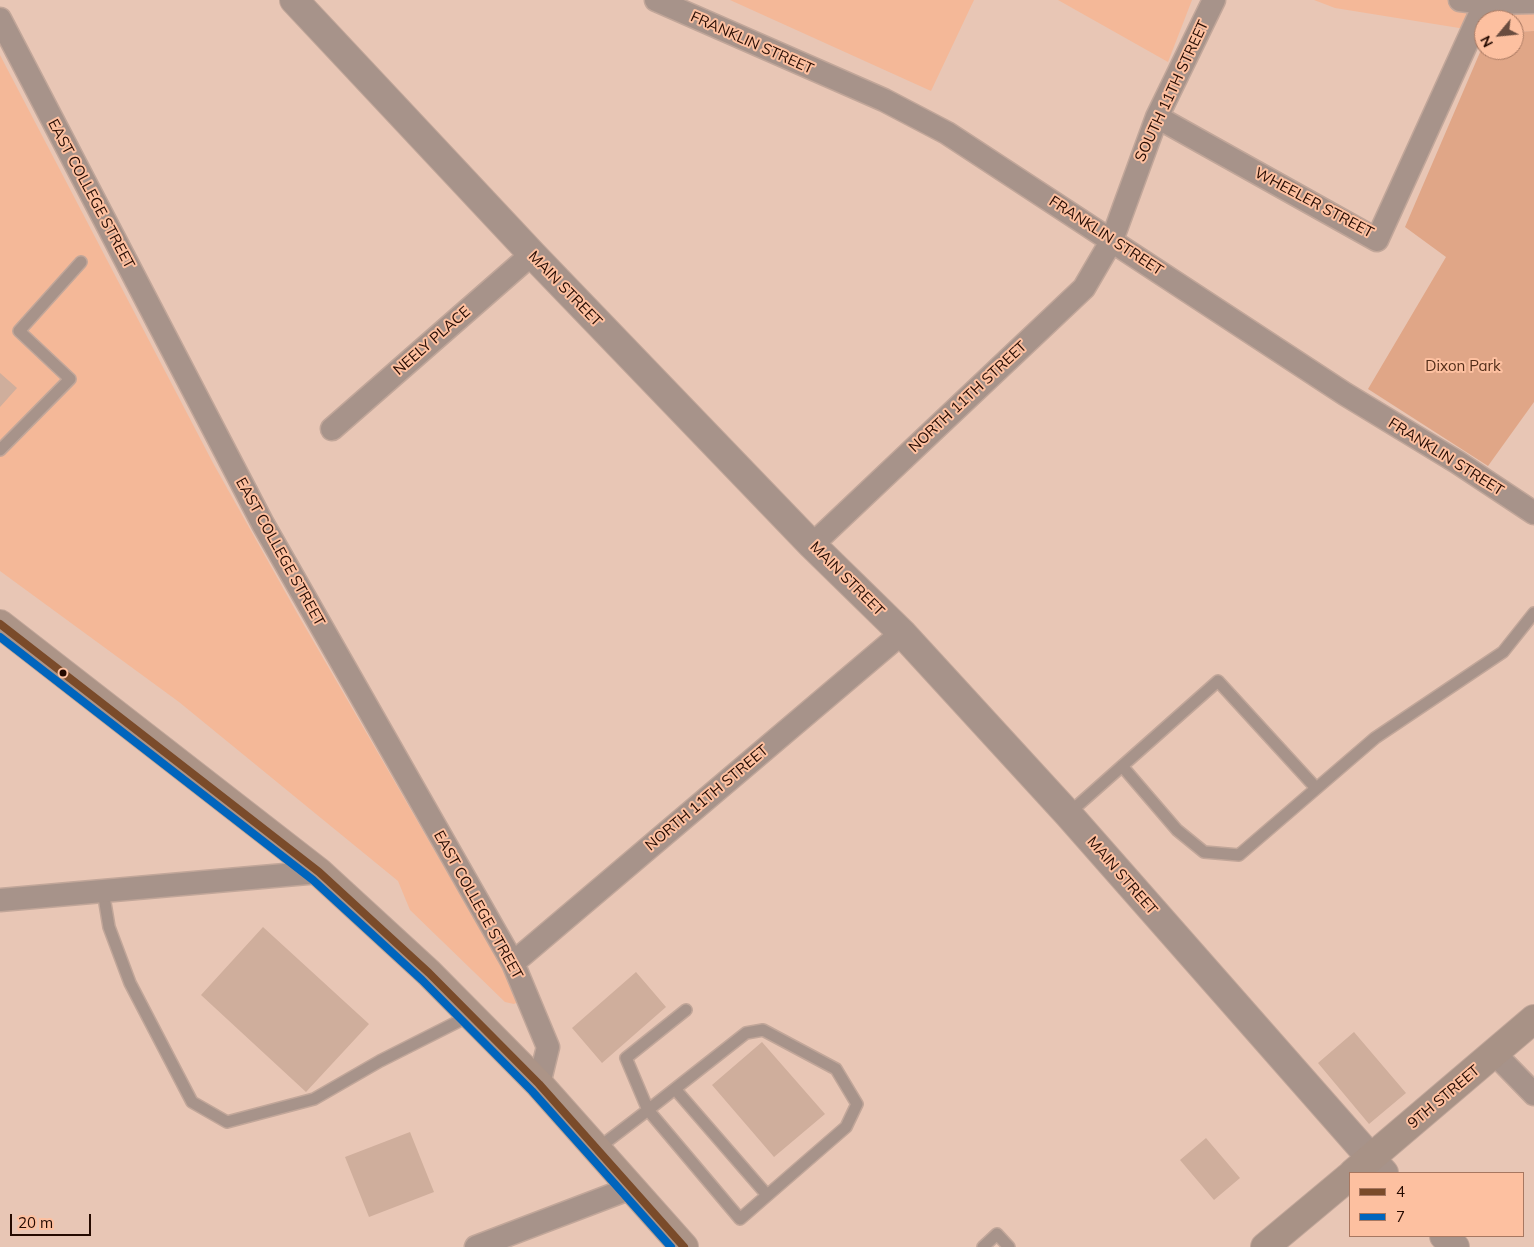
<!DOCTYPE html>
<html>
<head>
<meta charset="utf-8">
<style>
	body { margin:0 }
	#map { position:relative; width:1534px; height:1247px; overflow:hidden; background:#e8c6b5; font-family:Mulish,sans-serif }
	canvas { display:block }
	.legend { position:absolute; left:1349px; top:1172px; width:175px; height:65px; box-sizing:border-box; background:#fdc0a0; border:1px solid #a77760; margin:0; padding:6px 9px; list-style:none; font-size:15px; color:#250a00 }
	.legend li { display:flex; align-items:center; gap:10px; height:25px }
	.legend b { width:25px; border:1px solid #a77760 }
	.north { position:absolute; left:1474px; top:10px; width:50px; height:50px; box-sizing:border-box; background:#fdc0a0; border:1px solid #a77760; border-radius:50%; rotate:242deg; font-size:14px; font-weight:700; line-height:20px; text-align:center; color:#250a00 }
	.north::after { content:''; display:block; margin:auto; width:18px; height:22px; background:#694c3f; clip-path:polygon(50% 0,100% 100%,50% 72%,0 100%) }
	.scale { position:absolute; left:10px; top:1214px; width:81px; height:22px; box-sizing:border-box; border:2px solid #250a00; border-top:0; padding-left:6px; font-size:15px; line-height:18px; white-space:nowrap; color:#250a00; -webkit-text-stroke:4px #fdc0a0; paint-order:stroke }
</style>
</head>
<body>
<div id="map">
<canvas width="1534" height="1247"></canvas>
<ul class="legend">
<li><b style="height:6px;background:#7a4b2a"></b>4</li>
<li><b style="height:6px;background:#0065bd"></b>7</li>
</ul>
<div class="north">N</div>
<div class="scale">20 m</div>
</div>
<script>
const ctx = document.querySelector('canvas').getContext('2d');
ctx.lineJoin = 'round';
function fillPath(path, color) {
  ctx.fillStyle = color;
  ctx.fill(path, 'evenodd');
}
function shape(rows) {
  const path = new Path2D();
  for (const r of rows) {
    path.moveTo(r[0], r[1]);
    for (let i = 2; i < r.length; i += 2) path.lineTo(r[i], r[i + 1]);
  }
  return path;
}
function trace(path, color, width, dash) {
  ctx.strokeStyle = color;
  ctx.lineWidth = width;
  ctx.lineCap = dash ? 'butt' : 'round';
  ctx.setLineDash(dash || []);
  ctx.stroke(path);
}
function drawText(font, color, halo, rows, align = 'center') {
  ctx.font = font + ' Mulish,sans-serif';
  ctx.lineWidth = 4;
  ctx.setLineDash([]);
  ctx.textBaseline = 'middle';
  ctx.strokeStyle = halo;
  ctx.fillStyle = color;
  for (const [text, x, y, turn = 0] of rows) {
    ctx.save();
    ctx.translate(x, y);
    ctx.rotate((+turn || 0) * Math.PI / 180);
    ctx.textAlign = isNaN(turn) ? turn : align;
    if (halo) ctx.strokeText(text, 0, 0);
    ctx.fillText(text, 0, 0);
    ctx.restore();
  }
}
const built = shape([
	[730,0,974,0,931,91],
	[1058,0,1192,0,1168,62],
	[1314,0,1534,0,1534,31,1514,32,1514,20,1484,20,1484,32,1335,8],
	[0,55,213,463,297,613,513,986,518,1002,514,1004,505,1002,410,910,398,881,179,702,0,571]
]);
const green = shape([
	[1534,31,1534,402,1488,466,1368,389,1446,257,1405,227,1484,43,1484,50,1514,50,1514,32]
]);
const building = shape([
	[0,373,17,388,0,407],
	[263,927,369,1024,306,1092,201,995],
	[636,972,666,1007,602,1063,572,1028],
	[1354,1032,1406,1093,1369,1124,1318,1063],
	[762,1042,825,1114,774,1157,712,1085],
	[410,1132,434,1192,369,1217,345,1157],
	[1206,1138,1240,1178,1214,1200,1180,1160]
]);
const service = shape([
	[0,450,70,379,19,331,81,262],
	[1122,766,1177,830,1204,852,1239,855,1375,738,1503,652,1534,613],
	[1068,814,1218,681,1316,788],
	[103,891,109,927,130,983,192,1102,227,1122,314,1099,380,1061,471,1015],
	[675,1089,767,1195],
	[597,1149,648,1110,746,1033,763,1030,836,1069,857,1104,846,1127,740,1219,648,1110,626,1058,686,1010],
	[983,1247,997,1234,1009,1247]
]);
const minor = shape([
	[656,0,884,100,947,133,1345,394,1457,462,1534,513],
	[1460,0,1485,3,1534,2],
	[0,19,263,524,513,963,548,1047,539,1084],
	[1157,117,1377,240,1485,3],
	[332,429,532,254],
	[812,545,1084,288,1112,240,1157,117,1214,0],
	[0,900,319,872],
	[513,963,902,633],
	[1495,1054,1534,1094],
	[476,1247,631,1188]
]);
const tertiary = shape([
	[294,0,532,254,812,545,902,633,1068,814,1384,1173],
	[1444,1236,1455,1247]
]);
const secondary = shape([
	[1353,1173,1534,1019],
	[1265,1247,1350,1176]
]);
const primary = shape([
	[0,624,319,872,429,973,539,1084,684,1247]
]);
const bus1 = shape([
	[0,624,319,872,429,973,539,1084,684,1247]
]);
const bus2 = shape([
	[0,637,313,880,422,980,532,1091,671,1247]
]);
const markers = [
	[63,673,4.5,"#250a00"]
];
const streetNames = [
	["FRANKLIN STREET",752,43,24],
	["SOUTH 11TH STREET",1172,91,-65],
	["EAST COLLEGE STREET",91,194,62],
	["WHEELER STREET",1314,203,28],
	["FRANKLIN STREET",1106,236,33],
	["MAIN STREET",565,289,46],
	["NEELY PLACE",432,341,-41],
	["NORTH 11TH STREET",968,397,-43],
	["FRANKLIN STREET",1446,457,32],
	["EAST COLLEGE STREET",280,552,61],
	["MAIN STREET",847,579,45],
	["NORTH 11TH STREET",707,798,-40],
	["MAIN STREET",1122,876,49],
	["EAST COLLEGE STREET",478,905,61],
	["9TH STREET",1444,1097,-40]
];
const parkNames = [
	["Dixon Park",1463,366]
];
fillPath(built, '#f4b898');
fillPath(green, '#e0a687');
fillPath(building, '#cfae9c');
trace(service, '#c1a699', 14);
trace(minor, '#c1a699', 25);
trace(tertiary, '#c1a699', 30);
trace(secondary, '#c1a699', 30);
trace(primary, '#c1a699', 30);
trace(service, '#a7938a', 11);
trace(minor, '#a7938a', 22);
trace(tertiary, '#a7938a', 28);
trace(secondary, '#a89286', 28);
trace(primary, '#ac9487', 28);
trace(bus1, '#7a4b2a', 8);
trace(bus2, '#0065bd', 8);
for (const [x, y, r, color] of markers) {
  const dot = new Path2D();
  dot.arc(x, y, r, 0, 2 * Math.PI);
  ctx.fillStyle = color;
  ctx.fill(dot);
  trace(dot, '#fdc0a0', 2);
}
drawText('15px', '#250a00', '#fdc0a0', streetNames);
drawText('15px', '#532e19', '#fdc0a0', parkNames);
</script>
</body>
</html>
